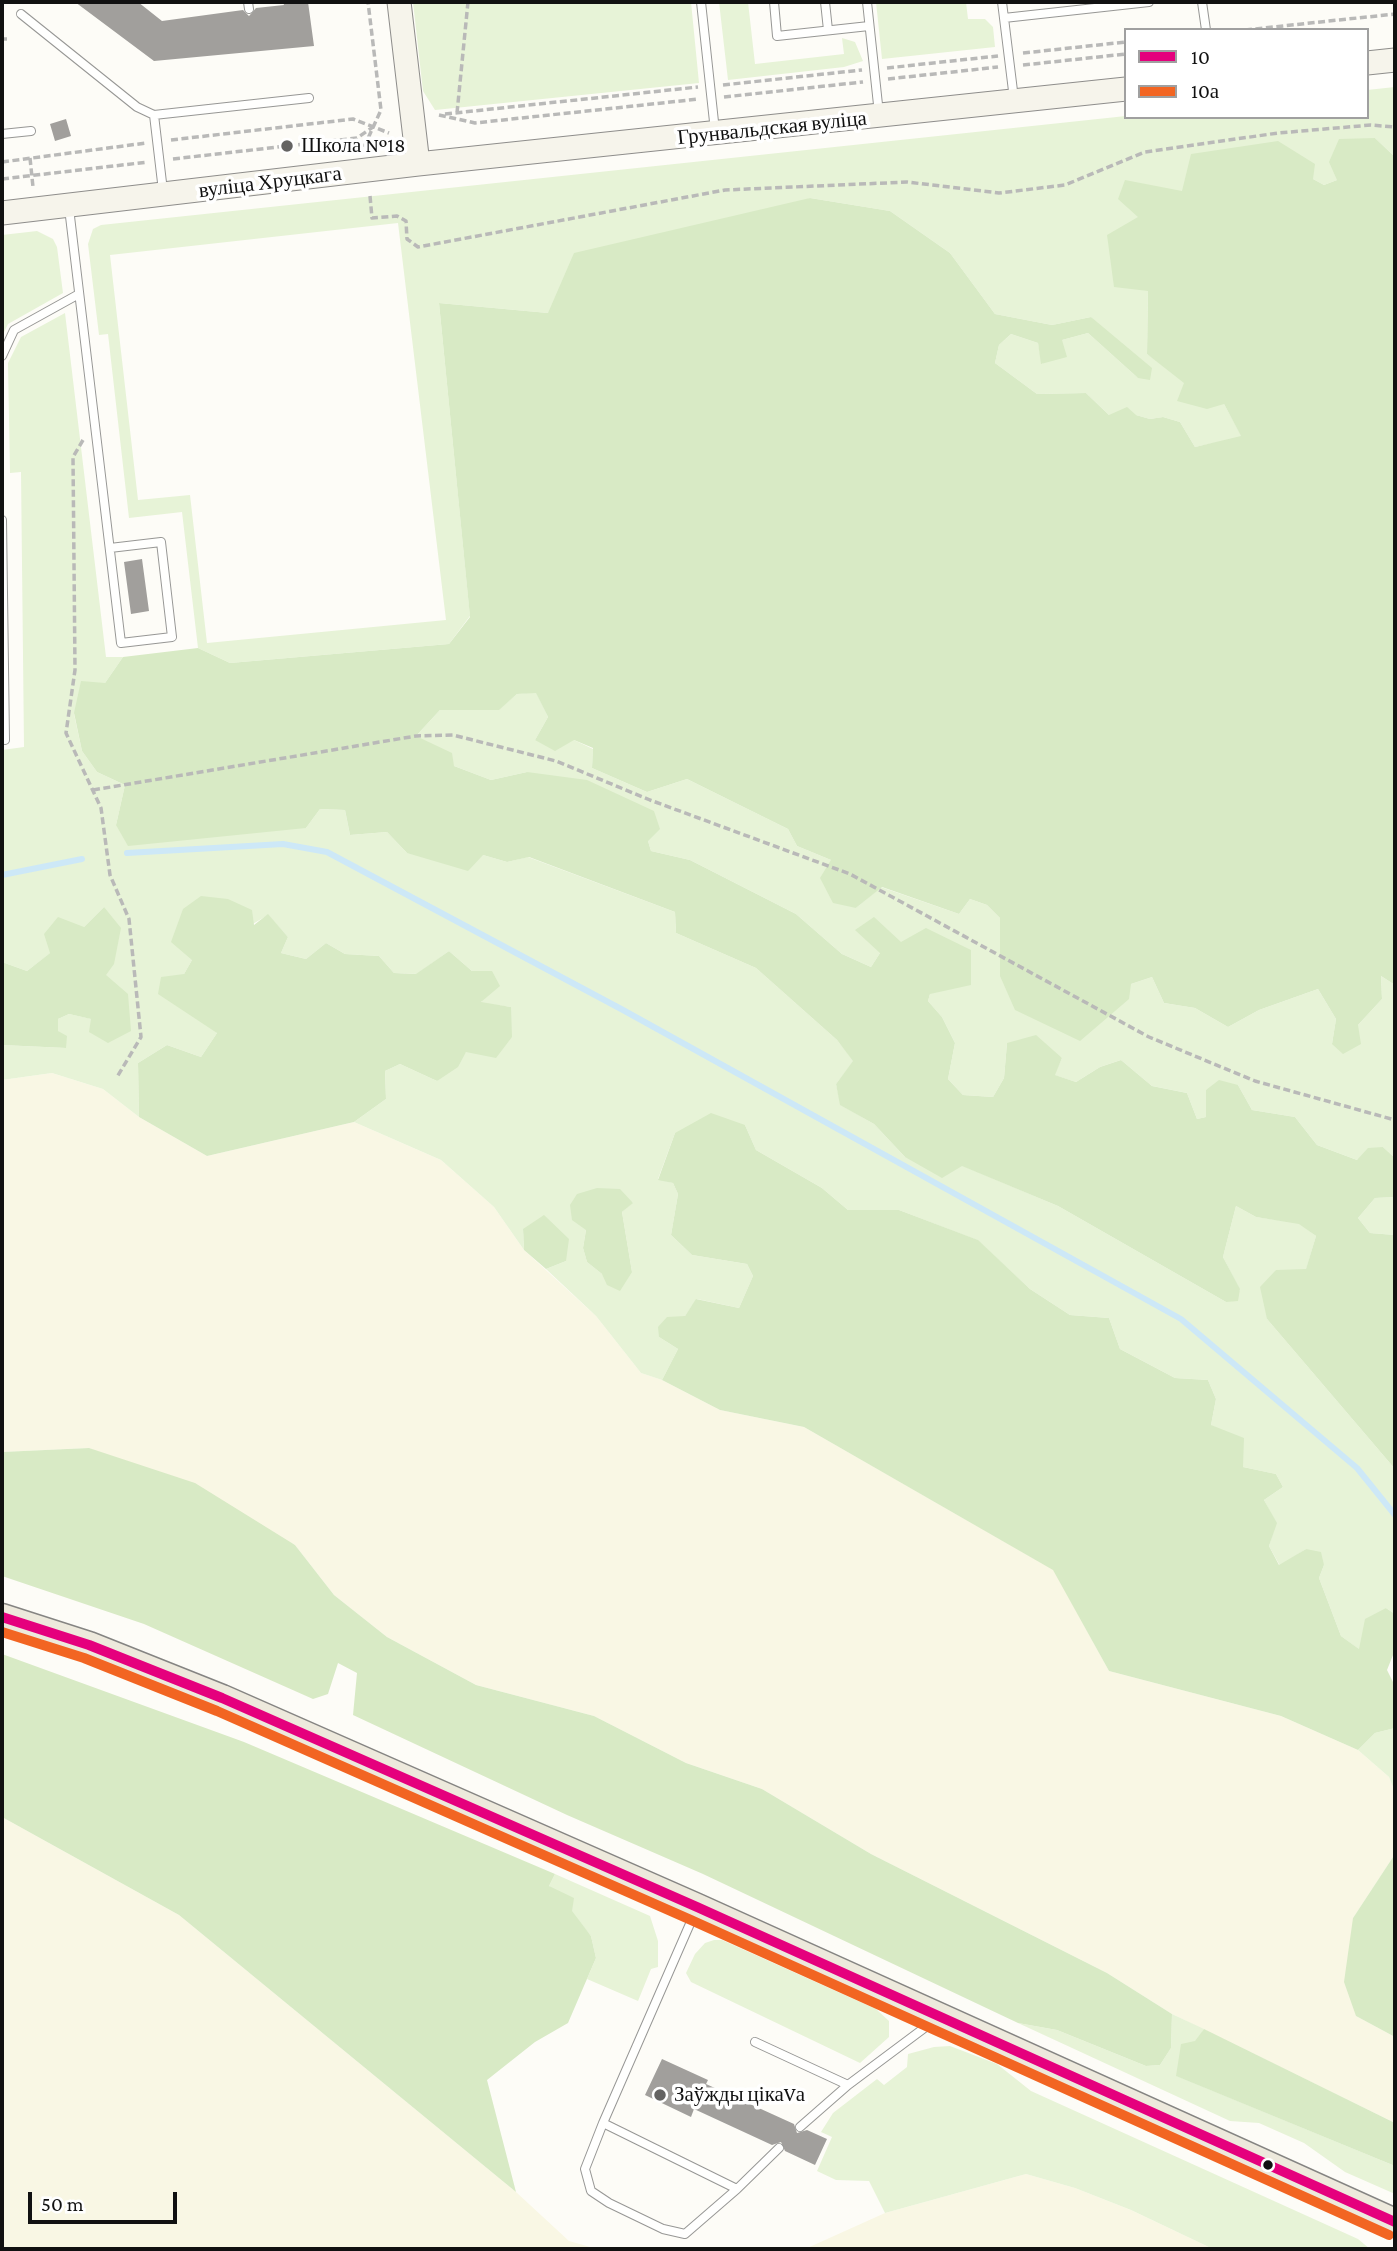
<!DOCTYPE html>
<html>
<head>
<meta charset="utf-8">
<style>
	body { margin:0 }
	#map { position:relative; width:1397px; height:2251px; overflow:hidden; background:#fdfcf7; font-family:"Crimson Pro",serif }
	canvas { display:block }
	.frame { position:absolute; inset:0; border:4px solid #111; pointer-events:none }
	.legend { position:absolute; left:1124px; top:28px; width:245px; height:91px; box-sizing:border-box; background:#fff; border:2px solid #a0a0a0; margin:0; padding:9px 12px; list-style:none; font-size:21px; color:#111 }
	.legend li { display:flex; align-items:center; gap:14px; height:35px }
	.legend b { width:35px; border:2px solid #a0a0a0 }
	.scale { position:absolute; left:28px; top:2192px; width:149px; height:32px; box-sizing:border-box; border:4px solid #111; border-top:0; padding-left:9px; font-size:21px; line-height:24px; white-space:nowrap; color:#111; -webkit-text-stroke:5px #fff; paint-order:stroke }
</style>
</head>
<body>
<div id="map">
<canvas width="1397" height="2251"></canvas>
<div class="frame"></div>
<ul class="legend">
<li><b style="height:9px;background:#e5007d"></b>10</li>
<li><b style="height:9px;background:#f26522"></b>10а</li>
</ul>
<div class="scale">50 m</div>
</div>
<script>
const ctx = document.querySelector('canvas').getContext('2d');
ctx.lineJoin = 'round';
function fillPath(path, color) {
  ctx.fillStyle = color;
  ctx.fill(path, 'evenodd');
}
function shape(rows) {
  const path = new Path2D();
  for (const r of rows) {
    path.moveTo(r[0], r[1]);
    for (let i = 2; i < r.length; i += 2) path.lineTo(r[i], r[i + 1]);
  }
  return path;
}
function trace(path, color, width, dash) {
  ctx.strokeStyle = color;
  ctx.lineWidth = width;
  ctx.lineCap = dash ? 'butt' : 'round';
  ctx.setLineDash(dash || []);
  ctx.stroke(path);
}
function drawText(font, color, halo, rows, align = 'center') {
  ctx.font = font + ' "Crimson Pro",serif';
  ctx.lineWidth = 7;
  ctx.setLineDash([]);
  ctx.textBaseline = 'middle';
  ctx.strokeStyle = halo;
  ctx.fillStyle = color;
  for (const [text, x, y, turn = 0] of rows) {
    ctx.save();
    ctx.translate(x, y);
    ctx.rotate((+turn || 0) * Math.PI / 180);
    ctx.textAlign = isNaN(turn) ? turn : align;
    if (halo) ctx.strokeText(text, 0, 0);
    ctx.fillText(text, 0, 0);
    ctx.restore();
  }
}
const farmland = shape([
	[52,1073,103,1089,139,1117,207,1156,354,1122,441,1160,494,1207,524,1250,596,1316,641,1373,662,1380,720,1410,804,1427,1054,1570,1109,1671,1281,1716,1358,1750,1389,1777,1395,1792,1395,1854,1353,1918,1356,2016,1395,2037,1395,2123,1172,2014,1107,1973,871,1854,762,1789,686,1763,594,1716,476,1685,387,1637,334,1595,295,1545,89,1448,2,1452,2,1080],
	[2,1817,179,1915,516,2192,569,2241,597,2249,2,2249],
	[1026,2174,1075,2188,1131,2210,1213,2249,805,2249,885,2213]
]);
const green = shape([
	[413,2,691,2,699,83,435,110,423,91],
	[719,2,748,2,755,64,844,54,842,38,855,42,863,61,844,67,728,80],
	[876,2,966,2,968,19,985,19,993,27,995,47,882,59],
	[1395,87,1395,157,1375,138,1337,180,1324,185,1313,179,1182,191,1139,217,1148,291,1147,354,1224,404,1242,437,1195,447,1180,422,1163,417,1150,419,1136,415,1109,415,1086,393,1037,394,995,363,999,345,1011,334,1038,343,1042,364,1062,340,1088,333,1138,378,1091,317,1052,325,995,314,950,253,890,211,810,198,548,313,439,303,470,616,449,644,230,663,198,648,182,512,129,518,108,334,99,335,88,244,93,229,101,225,1126,116,1367,117,1367,90],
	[398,223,446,620,207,643,190,495,138,500,110,255],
	[37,231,53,239,57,247,63,293,8,324,2,336,2,235],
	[65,313,106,657,123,657,105,683,74,714,82,751,97,772,125,785,116,825,306,828,320,809,345,810,350,835,387,832,407,853,483,855,507,862,528,857,675,912,676,933,756,968,837,1040,854,1061,836,1084,841,1105,874,1124,905,1157,961,1165,1058,1206,1226,1302,1240,1290,1223,1257,1236,1206,1256,1217,1299,1223,1316,1236,1306,1270,1276,1270,1267,1319,1395,1469,1395,1614,1386,1608,1360,1650,1341,1636,1319,1578,1324,1565,1306,1549,1280,1566,1269,1546,1276,1523,1264,1500,1283,1487,1276,1474,1243,1467,1211,1425,1216,1399,1208,1380,1175,1378,1120,1349,1109,1318,1070,1315,1030,1289,977,1240,899,1210,848,1210,822,1188,756,1150,745,1125,675,1133,658,1179,673,1183,678,1194,671,1235,692,1255,747,1264,753,1276,739,1308,697,1299,685,1316,659,1337,678,1349,662,1380,641,1373,596,1316,546,1269,566,1261,523,1229,524,1250,494,1207,441,1160,354,1122,386,1099,385,1071,400,1064,437,1081,511,1007,481,1003,492,972,472,971,449,951,417,974,394,973,379,956,345,954,326,943,306,959,281,953,288,937,268,915,192,960,184,974,217,1033,201,1057,167,1045,138,1063,139,1117,103,1089,52,1073,2,1080,2,1045,66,1048,58,1031,58,1019,69,1014,92,1019,105,975,104,907,84,927,27,971,2,962,2,750,24,747,21,472,10,473,8,363,21,337],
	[633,1202,622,1212,632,1272,602,1274,587,1262,583,1248,586,1230],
	[536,692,548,717,535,740,574,740,593,749,592,768,647,792,687,779,788,829,797,846,831,860,856,908,881,887,959,914,970,899,987,905,1000,918,1000,976,1131,984,1152,977,1164,1003,1195,1008,1228,1027,1259,1010,1318,989,1336,1019,1332,1044,1358,1025,1382,999,1381,976,1395,985,1395,1158,1383,1147,1357,1160,1317,1145,1295,1117,1252,1110,1238,1085,1206,1090,1206,1117,1197,1119,1187,1093,1152,1086,1121,1060,1100,1067,1076,1082,1054,1075,1062,1058,1007,1043,1004,1078,993,1097,963,1095,948,1079,955,1043,942,1017,928,1001,930,994,901,942,880,953,871,967,842,954,796,914,690,860,651,851,648,841,527,772,491,780,454,766,416,736,440,710,498,710,517,694],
	[1395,1197,1395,1235,1370,1233,1358,1218,1375,1198],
	[1395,1728,1395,1792,1389,1777,1358,1750,1375,1733],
	[555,1874,650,1916,658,1941,658,1967,651,1969,638,2001,587,1979,596,1958,591,1936,549,1886],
	[714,1940,722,1940,876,2009,889,2021,889,2037,860,2063,691,1982,686,1973,695,1954,705,1943],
	[1172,2014,1204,2029,1177,2076,1395,2166,1395,2194,1345,2172,1304,2143,1259,2123,1230,2121,1018,2023,1057,2030,1146,2066,1160,2065,1171,2048],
	[950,2046,997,2064,1031,2091,1358,2239,1370,2249,1213,2249,1131,2210,1075,2188,1026,2174,885,2213,869,2181,836,2180,817,2171,832,2137,821,2132,833,2113,877,2079,884,2085,907,2067,908,2054,934,2047]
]);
const forest = shape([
	[1375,138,1395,157,1395,985,1381,976,1382,999,1358,1025,1361,1044,1343,1054,1332,1044,1336,1019,1318,989,1259,1010,1228,1027,1195,1008,1164,1003,1152,977,1131,984,1129,999,1080,1041,1015,1010,1000,976,1000,918,987,905,970,899,959,914,882,887,856,908,833,903,820,878,831,860,797,846,788,829,687,779,647,792,592,768,593,748,574,740,555,751,535,740,548,717,536,693,517,694,499,710,440,710,416,736,452,753,454,766,491,780,527,772,587,780,654,811,660,829,648,841,651,851,690,860,796,914,842,954,871,967,880,953,855,930,874,917,901,942,926,928,971,950,971,985,930,994,928,1001,942,1017,955,1043,948,1079,963,1095,993,1097,1004,1078,1007,1043,1036,1035,1062,1058,1055,1075,1076,1082,1100,1067,1121,1060,1152,1086,1187,1093,1197,1119,1206,1117,1206,1090,1219,1080,1238,1085,1252,1110,1295,1117,1317,1145,1357,1160,1368,1148,1383,1147,1395,1158,1395,1197,1375,1198,1358,1218,1370,1233,1395,1235,1395,1469,1267,1319,1260,1287,1276,1270,1306,1269,1316,1236,1299,1224,1256,1217,1236,1206,1223,1257,1240,1289,1238,1301,1226,1302,1058,1206,962,1166,942,1178,905,1157,874,1124,840,1105,836,1084,853,1061,837,1040,756,968,676,933,675,912,529,857,507,862,483,855,468,871,407,853,387,832,350,835,345,810,320,809,306,828,128,846,116,825,125,785,97,772,82,751,74,713,81,681,105,683,123,657,198,648,230,663,449,644,470,617,439,303,548,313,574,253,810,198,890,211,950,253,995,314,1052,325,1091,317,1152,368,1150,380,1138,378,1088,333,1062,340,1067,357,1041,364,1038,343,1011,334,999,345,995,363,1037,394,1086,393,1109,415,1127,407,1136,415,1150,419,1163,417,1180,422,1195,447,1241,436,1224,404,1207,409,1177,401,1184,383,1147,354,1148,291,1114,287,1107,235,1138,217,1118,199,1125,180,1182,191,1191,154,1278,141,1315,164,1313,179,1324,185,1337,180,1329,162,1339,139],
	[201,896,228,899,252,910,254,925,268,914,288,937,281,953,306,959,326,943,345,954,379,956,394,973,416,974,449,951,472,971,492,971,500,986,481,1002,511,1007,512,1037,496,1058,466,1052,458,1067,437,1081,400,1064,385,1071,386,1099,354,1122,207,1156,139,1117,138,1063,167,1045,201,1057,217,1033,158,994,161,977,184,974,192,960,171,942,183,909],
	[104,907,121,928,114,964,106,975,128,994,131,1031,108,1043,89,1032,91,1019,69,1014,58,1019,58,1031,67,1036,66,1048,2,1045,2,962,27,971,50,953,44,934,58,917,84,927],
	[711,1113,745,1125,756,1150,822,1188,848,1210,899,1210,978,1240,1030,1289,1070,1315,1109,1318,1120,1349,1175,1378,1208,1380,1216,1399,1211,1425,1244,1438,1243,1467,1276,1474,1283,1487,1264,1500,1277,1523,1269,1546,1279,1565,1306,1549,1321,1552,1324,1565,1319,1578,1341,1636,1359,1649,1365,1619,1386,1608,1395,1614,1395,1650,1387,1670,1395,1686,1395,1728,1375,1733,1358,1750,1281,1716,1109,1671,1053,1570,804,1427,720,1410,662,1380,678,1349,659,1337,658,1327,667,1317,685,1316,696,1299,739,1308,753,1276,747,1264,692,1255,671,1235,678,1194,673,1183,658,1180,675,1133],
	[597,1188,620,1189,633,1203,622,1212,632,1272,620,1291,607,1285,602,1274,587,1262,583,1248,586,1230,572,1220,570,1205,577,1194],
	[544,1215,569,1239,566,1261,546,1269,524,1250,523,1229],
	[89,1448,195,1483,295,1545,334,1595,387,1637,476,1685,594,1716,686,1763,762,1789,871,1854,1107,1973,1172,2014,1171,2048,1160,2065,1146,2066,1057,2030,1018,2023,703,1874,567,1815,353,1715,357,1673,338,1663,328,1694,313,1699,144,1624,2,1576,2,1452],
	[2,1654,244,1742,555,1874,549,1886,574,1898,572,1911,591,1936,596,1958,568,2023,535,2042,487,2080,516,2192,179,1915,2,1817],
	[1395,1854,1395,2037,1356,2016,1344,1982,1353,1918],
	[1204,2029,1395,2123,1395,2166,1176,2076,1181,2044,1195,2041]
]);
const stream = shape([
	[127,853,283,844,327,852,623,1010,1181,1319,1357,1468,1395,1515],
	[2,875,82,859]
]);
const building = shape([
	[75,2,138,2,162,21,243,10,249,16,256,8,284,5,283,2,308,2,314,46,154,61],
	[66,119,71,136,55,141,50,124],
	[142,559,149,611,131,614,124,562],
	[662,2059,708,2080,706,2084,794,2124,797,2133,807,2130,827,2139,815,2165,785,2151,781,2142,772,2145,694,2109,691,2117,645,2095]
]);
const path = shape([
	[1245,30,1395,14],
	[2,39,7,39],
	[1023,53,1126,42],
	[1023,65,1126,54],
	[887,68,998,56],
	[888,79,998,67],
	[723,85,862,70],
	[724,97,863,82],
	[457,113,468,2],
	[445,114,698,87],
	[439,115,475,123,699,99],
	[171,140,353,119,389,133],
	[364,147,381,110,368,2],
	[30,158,33,187],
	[173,159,357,138,373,127],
	[2,162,146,143],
	[2,179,148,162],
	[370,196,372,218,397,216,406,221,407,239,418,247,725,190,907,182,999,193,1065,185,1145,152,1278,133,1371,125,1395,127],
	[83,440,73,457,75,670,66,733,101,808,110,875,129,919,141,1037,117,1077],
	[93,790,416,736,453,735,556,761,650,800,850,874,1149,1037,1255,1081,1395,1120]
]);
const lane = shape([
	[248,2,249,9],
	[701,2,715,131],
	[774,2,777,36,869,26],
	[825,2,828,30],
	[867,2,879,114],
	[1002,2,1014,99],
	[1202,2,1206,30],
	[21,14,137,107,154,115,309,98],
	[1004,18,1149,2],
	[154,115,163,191],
	[2,134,31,131],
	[69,208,121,643,172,637,161,542,110,548],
	[2,356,14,330,79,294],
	[2,520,5,740],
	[696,1910,603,2123,737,2189,779,2148],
	[755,2042,848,2085],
	[603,2123,585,2169,591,2191,609,2203,663,2229,685,2234,737,2189],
	[800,2127,848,2085,935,2020]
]);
const secondary = shape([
	[399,2,418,164],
	[1367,63,1395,60],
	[2,213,418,164,1126,89]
]);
const primary = shape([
	[2,1617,89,1645,222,1698,697,1907,1395,2222]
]);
const bus1 = shape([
	[2,1617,89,1645,222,1698,697,1907,1395,2222]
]);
const bus2 = shape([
	[2,1632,84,1658,217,1711,691,1920,1389,2235]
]);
const markers = [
	[287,146,7,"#646362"],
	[660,2095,7,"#646362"],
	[1268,2165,6,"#111"]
];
const streetNames = [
	["Грунвальдская вуліца",772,128,-6],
	["вуліца Хруцкага",270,182,-7]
];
const poiNames = [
	["Школа №18",301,146],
	["Заўжды цікаVа",674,2095]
];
fillPath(farmland, '#f9f7e4');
fillPath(green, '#e7f3d7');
fillPath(forest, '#d8eac5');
trace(stream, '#cde8f7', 6);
fillPath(building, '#a19f9c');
trace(lane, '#979795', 10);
trace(secondary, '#8e8d8b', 25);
trace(primary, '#858482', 29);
trace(path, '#b9b9b8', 3.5, [7, 3.5]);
trace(lane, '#fffffe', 8);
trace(secondary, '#f6f4eb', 23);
trace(primary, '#ede9dc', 26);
trace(bus1, '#e5007d', 10);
trace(bus2, '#f26522', 10);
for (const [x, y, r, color] of markers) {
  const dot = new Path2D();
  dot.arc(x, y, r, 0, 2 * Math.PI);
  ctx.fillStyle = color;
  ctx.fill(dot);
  trace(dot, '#fff', 2.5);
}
drawText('21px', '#111', '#fff', streetNames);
drawText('21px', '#111', '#fff', poiNames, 'left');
</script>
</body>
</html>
